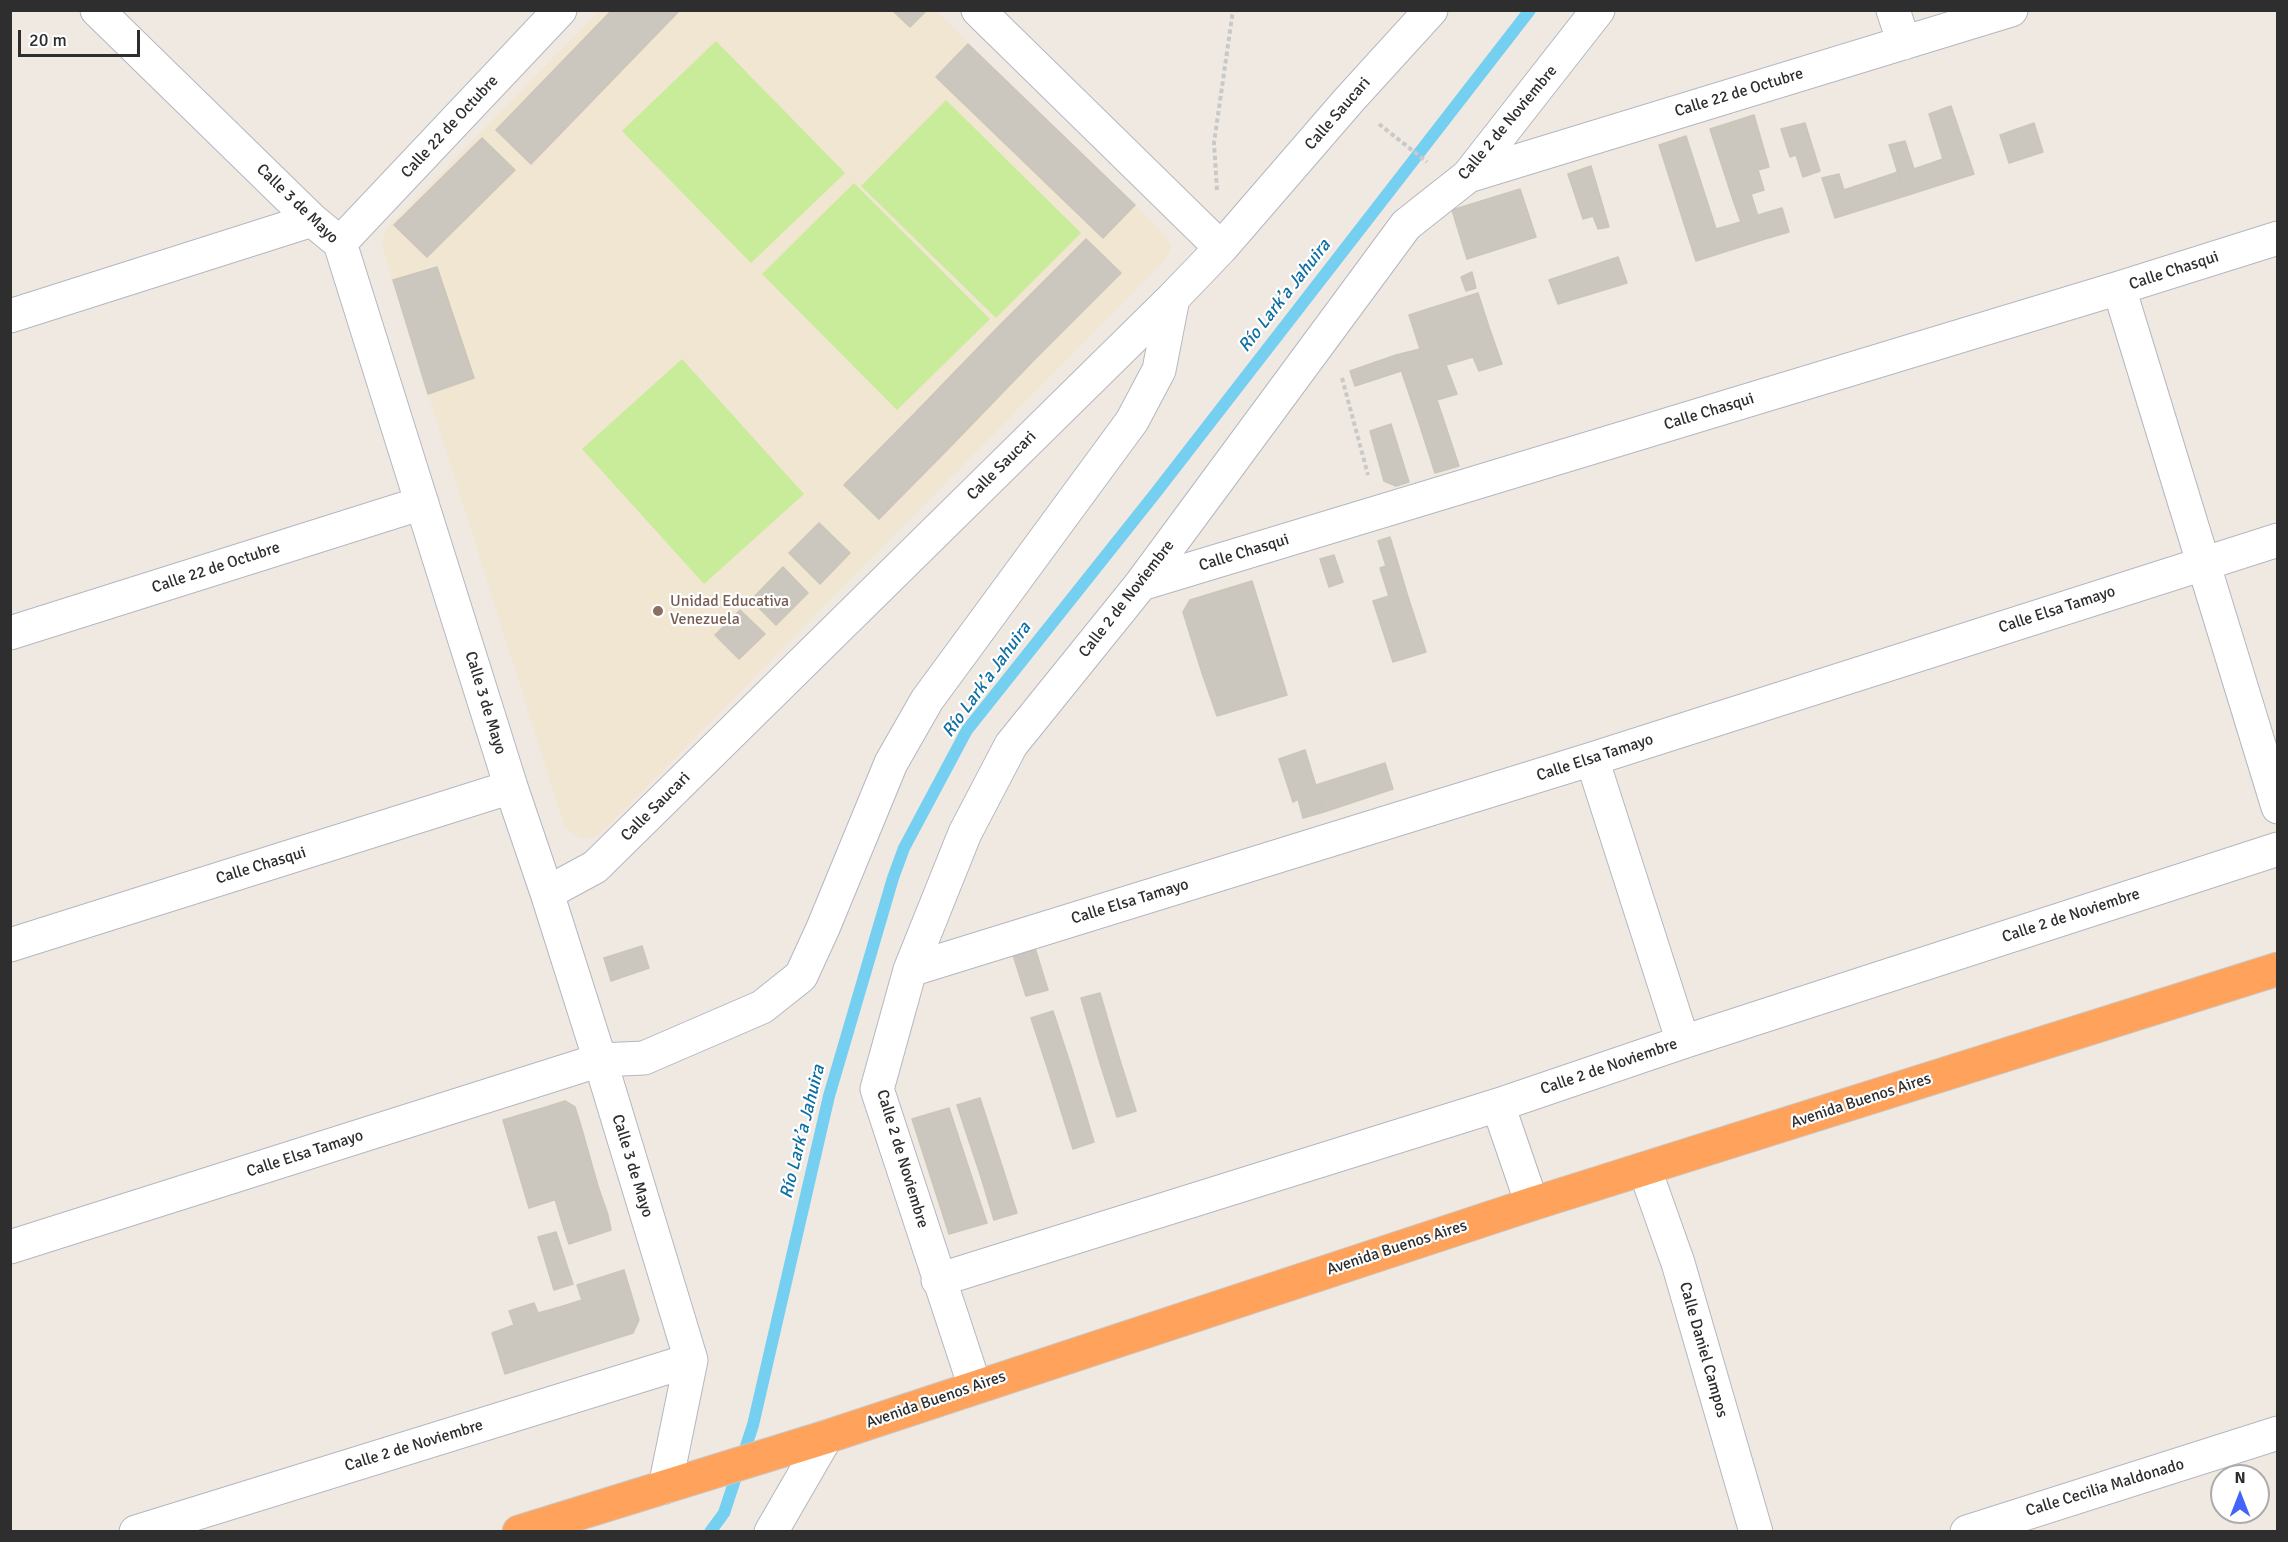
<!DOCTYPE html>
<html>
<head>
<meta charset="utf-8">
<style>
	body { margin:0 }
	#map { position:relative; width:2288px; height:1542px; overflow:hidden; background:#efe9e1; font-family:Signika,sans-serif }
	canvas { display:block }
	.frame { position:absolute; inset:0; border:12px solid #2e2e2e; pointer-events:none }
	.north { position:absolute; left:2210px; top:1464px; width:60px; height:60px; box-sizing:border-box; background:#fff; border:2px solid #ababab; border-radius:50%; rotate:0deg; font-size:16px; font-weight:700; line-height:24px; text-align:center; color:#2e2e2e }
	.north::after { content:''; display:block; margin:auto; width:21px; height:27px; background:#4264fb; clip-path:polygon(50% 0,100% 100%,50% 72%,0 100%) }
	.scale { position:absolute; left:18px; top:30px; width:122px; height:27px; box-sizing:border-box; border:3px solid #2e2e2e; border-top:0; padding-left:8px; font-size:18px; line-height:21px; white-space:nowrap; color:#2e2e2e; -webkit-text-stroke:4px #fff; paint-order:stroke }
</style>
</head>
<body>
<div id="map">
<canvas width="2288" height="1542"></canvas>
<div class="frame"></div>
<div class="north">N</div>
<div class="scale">20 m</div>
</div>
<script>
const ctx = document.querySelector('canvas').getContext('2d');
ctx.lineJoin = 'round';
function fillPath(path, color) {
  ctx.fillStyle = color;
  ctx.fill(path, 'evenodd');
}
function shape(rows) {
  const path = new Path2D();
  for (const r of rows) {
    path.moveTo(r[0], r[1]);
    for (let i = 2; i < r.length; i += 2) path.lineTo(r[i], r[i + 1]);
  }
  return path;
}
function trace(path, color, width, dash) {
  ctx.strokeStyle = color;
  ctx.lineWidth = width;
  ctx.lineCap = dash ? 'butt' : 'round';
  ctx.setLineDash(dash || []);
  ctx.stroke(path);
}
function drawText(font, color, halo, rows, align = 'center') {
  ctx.font = font + ' Signika,sans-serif';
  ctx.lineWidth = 4.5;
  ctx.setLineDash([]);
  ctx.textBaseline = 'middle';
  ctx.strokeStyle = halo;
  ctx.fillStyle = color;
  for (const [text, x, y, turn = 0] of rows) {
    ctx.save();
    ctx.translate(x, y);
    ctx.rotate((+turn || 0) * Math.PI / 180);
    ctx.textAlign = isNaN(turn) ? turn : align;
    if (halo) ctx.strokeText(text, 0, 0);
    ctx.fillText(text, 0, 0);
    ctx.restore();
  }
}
const education = shape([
	[600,10,936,11,1165,235,1171,247,1166,259,599,835,581,839,565,828,382,247,384,234,391,224]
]);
const pitch = shape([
	[716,41,845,173,751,263,622,131],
	[946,100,1081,233,996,318,861,186],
	[854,183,990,319,897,410,762,274],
	[682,359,804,494,704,584,582,449]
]);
const stream = shape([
	[710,1532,724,1513,753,1425,829,1096,893,878,904,848,967,730,1154,495,1530,10]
]);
const building = shape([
	[612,10,680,10,531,164,496,130,612,10],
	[892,10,927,10,910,27,892,10],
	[968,44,1135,205,1103,238,936,77,968,44],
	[1951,106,1974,174,1905,196,1889,145,1905,141,1914,169,1943,159,1929,114,1951,106],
	[1754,115,1769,167,1758,170,1764,190,1751,194,1729,123,1754,115],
	[1729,123,1751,194,1733,200,1710,129,1729,123],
	[1805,123,1820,171,1803,177,1796,155,1790,157,1781,129,1805,123],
	[2034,123,2043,152,2009,163,2000,135,2034,123],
	[1686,136,1716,229,1741,222,1733,200,1751,194,1765,239,1696,261,1659,145,1686,136],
	[482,138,515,170,427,257,394,225,482,138],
	[1591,166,1609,227,1598,229,1593,216,1583,219,1568,174,1591,166],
	[1898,172,1905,196,1835,218,1822,178,1839,174,1844,190,1898,172],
	[1520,189,1536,237,1467,259,1452,210,1520,189],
	[1782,208,1789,232,1765,239,1758,215,1782,208],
	[1086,239,1121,273,1035,359,1000,325,1086,239],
	[1618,257,1627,283,1558,304,1549,280,1618,257],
	[437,267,474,378,428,394,393,280,437,267],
	[1472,272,1476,288,1466,291,1461,277,1472,272],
	[1478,293,1489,327,1420,349,1409,315,1478,293],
	[1000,325,1035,359,951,446,916,412,1000,325],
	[1489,327,1502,364,1479,371,1473,357,1446,365,1457,394,1437,400,1420,349,1489,327],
	[1420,349,1442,415,1419,423,1396,355,1420,349],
	[1396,355,1401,371,1355,386,1350,371,1396,355],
	[916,412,951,446,879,519,844,485,916,412],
	[1442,415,1459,466,1435,473,1419,423,1442,415],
	[1391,424,1409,482,1396,486,1384,481,1370,431,1391,424],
	[819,523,850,553,820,584,789,553,819,523],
	[1390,537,1409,600,1392,606,1380,568,1386,566,1378,541,1390,537],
	[1334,555,1343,582,1329,587,1320,559,1334,555],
	[783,567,808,593,776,625,751,600,783,567],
	[1252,581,1273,649,1202,673,1183,612,1190,600,1252,581],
	[1389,596,1392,606,1409,600,1426,652,1393,662,1373,601,1389,596],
	[740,610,765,634,739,659,715,635,740,610],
	[1273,649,1287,695,1217,716,1202,673,1273,649],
	[1305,750,1324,812,1303,818,1298,799,1293,802,1279,759,1305,750],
	[1385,763,1393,789,1324,812,1316,785,1385,763],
	[642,946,649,968,611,981,604,958,642,946],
	[1035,948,1048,990,1026,996,1013,955,1035,948],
	[1100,993,1118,1054,1099,1060,1081,998,1100,993],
	[1053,1011,1072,1069,1050,1076,1031,1018,1053,1011],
	[1118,1054,1136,1111,1117,1117,1099,1060,1118,1054],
	[1072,1069,1094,1142,1073,1149,1050,1076,1072,1069],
	[980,1098,1002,1166,980,1174,957,1105,980,1098],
	[565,1101,575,1107,581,1126,556,1134,546,1107,565,1101],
	[546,1107,556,1134,581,1126,598,1186,529,1208,503,1120,546,1107],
	[949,1108,987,1223,949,1234,912,1119,949,1108],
	[1002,1166,1017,1213,994,1220,980,1174,1002,1166],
	[598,1186,608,1215,564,1229,555,1199,598,1186],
	[608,1215,611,1230,569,1244,564,1229,608,1215],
	[556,1232,573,1284,554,1290,538,1237,556,1232],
	[624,1270,639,1320,633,1333,573,1352,560,1307,582,1300,577,1285,624,1270],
	[534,1303,538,1313,560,1307,573,1352,505,1374,492,1333,514,1325,509,1311,534,1303]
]);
const path = shape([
	[1379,124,1427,162],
	[1217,190,1214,143,1233,10],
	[1342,378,1368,475]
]);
const minor = shape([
	[97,10,312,220,340,243,511,787,547,893,600,1060,691,1360,665,1487],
	[978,10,1221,248],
	[1893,10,1904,43],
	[1468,176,2011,10],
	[340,243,560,10],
	[2119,288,2278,807],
	[10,316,312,220],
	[1141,584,2119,288,2278,238],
	[10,633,422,503],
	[1592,759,1683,1042],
	[547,893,595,867,1173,298,1221,248,1349,100,1431,10],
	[10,945,511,787],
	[910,970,1592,759,2278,540],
	[1498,1105,1532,1204],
	[1645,1170,1678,1263,1756,1532],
	[10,1247,600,1060,644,1058,762,1007,801,976,823,928,891,763,927,700,1132,421,1159,370,1173,298],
	[938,1280,1498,1105,1683,1042,2278,849],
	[975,1387,877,1089,910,970,965,833,1011,745,1141,584,1406,225,1468,176,1598,10],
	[136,1532,691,1360],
	[771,1532,826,1437],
	[1967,1532,2278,1433]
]);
const highway = shape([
	[519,1532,826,1437,1532,1204,2278,969]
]);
const markers = [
	[658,611,6,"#8d6e63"]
];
const streetNames = [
	["Calle 22 de Octubre",1739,93,-17],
	["Calle Saucari",1338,114,-49],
	["Calle 2 de Noviembre",1508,123,-50],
	["Calle 22 de Octubre",450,127,-47],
	["Calle 3 de Mayo",297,204,44],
	["Calle Chasqui",2174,271,-18],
	["Calle Chasqui",1709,412,-17],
	["Calle Saucari",1002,466,-45],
	["Calle Chasqui",1244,553,-17],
	["Calle 22 de Octubre",216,568,-18],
	["Calle 2 de Noviembre",1127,599,-52],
	["Calle Elsa Tamayo",2057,610,-18],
	["Calle 3 de Mayo",485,703,73],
	["Calle Elsa Tamayo",1595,758,-18],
	["Calle Saucari",656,807,-45],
	["Calle Chasqui",261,866,-17],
	["Calle Elsa Tamayo",1130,902,-17],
	["Calle 2 de Noviembre",2071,916,-18],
	["Calle 2 de Noviembre",1609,1067,-19],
	["Avenida Buenos Aires",1861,1101,-18],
	["Calle Elsa Tamayo",305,1154,-18],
	["Calle 2 de Noviembre",902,1159,73],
	["Calle 3 de Mayo",632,1166,73],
	["Avenida Buenos Aires",1397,1248,-18],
	["Calle Daniel Campos",1703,1350,74],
	["Avenida Buenos Aires",936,1400,-19],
	["Calle 2 de Noviembre",414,1446,-17],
	["Calle Cecilia Maldonado",2105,1488,-17]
];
const educationNames = [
	["Unidad Educativa",670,602],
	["Venezuela",670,620]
];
const waterNames = [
	["Río Lark’a Jahuira",1285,296,-52],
	["Río Lark’a Jahuira",987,680,-54],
	["Río Lark’a Jahuira",803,1132,-76]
];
fillPath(education, '#f0e6d1');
fillPath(pitch, '#c9ec9a');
trace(stream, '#75cff0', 12);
fillPath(building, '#cbc7bf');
trace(building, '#cbc5ba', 1.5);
trace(minor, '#b4b7c1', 35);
trace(highway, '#c9c9c9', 35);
trace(path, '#c9c9c9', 4, [4.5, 3]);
trace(minor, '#fff', 33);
trace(highway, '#ffa35c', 33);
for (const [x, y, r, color] of markers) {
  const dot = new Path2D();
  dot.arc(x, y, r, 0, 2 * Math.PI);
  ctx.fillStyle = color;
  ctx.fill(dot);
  trace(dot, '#fff', 2);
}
drawText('16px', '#2e2e2e', '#fff', streetNames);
drawText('16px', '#785e54', '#fff', educationNames, 'left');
drawText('italic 18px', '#0d6fa3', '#fff', waterNames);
</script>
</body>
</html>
